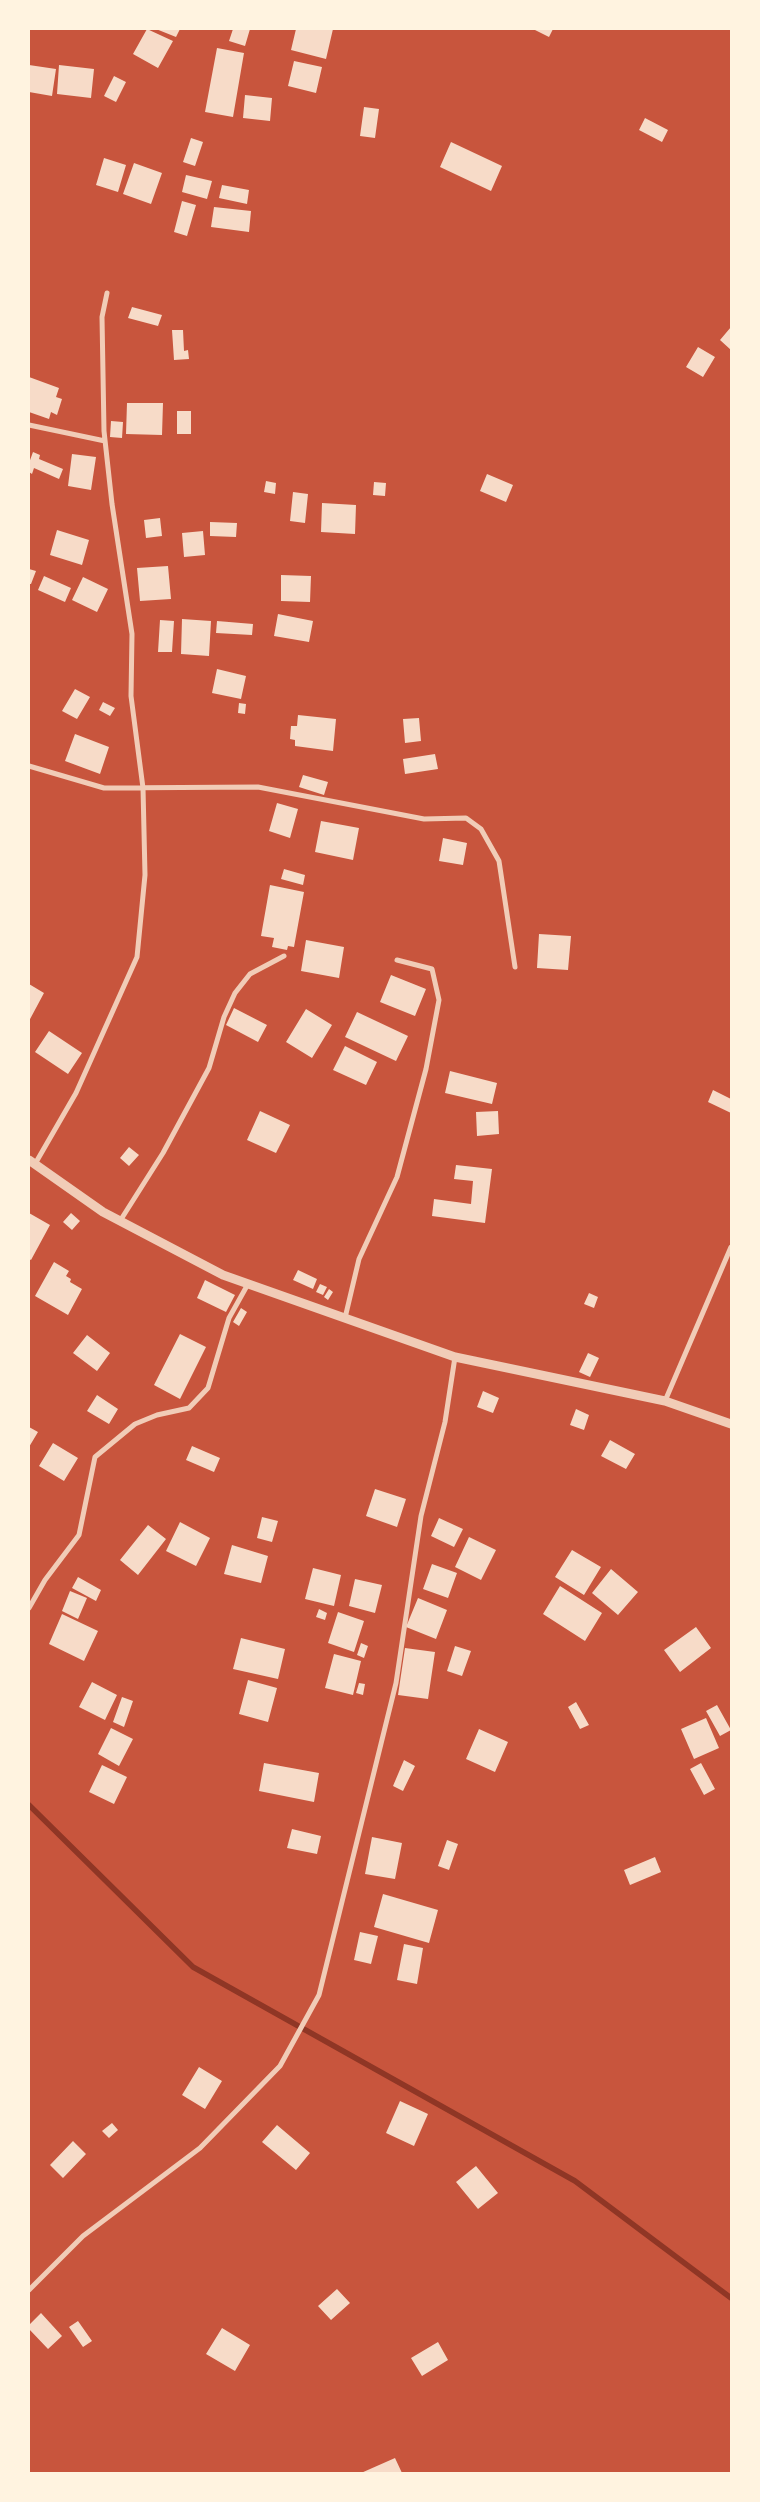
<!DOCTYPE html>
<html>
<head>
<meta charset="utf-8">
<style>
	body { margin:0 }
	#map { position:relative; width:760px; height:2502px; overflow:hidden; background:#c8553d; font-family:Lora,serif }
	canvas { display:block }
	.frame { position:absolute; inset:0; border:30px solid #fff3e0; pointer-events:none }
</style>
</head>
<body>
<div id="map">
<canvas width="760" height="2502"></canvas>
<div class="frame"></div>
</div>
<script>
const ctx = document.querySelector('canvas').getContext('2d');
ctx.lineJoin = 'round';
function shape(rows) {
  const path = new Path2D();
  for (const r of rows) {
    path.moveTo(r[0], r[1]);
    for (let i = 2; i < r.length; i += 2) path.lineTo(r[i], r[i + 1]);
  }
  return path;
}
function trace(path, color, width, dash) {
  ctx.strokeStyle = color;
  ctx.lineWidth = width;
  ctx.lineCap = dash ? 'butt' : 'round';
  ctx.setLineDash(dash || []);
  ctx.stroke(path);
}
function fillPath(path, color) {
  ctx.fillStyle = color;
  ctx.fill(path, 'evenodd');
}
const stream = shape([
	[29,1805,193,1967,575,2181,731,2298]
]);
const building = shape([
	[147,29,173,41,158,68,133,54],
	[156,29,180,29,176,37],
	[233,29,250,29,245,46,229,41],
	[296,29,333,29,326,59,291,50],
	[533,29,553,29,549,37],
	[217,48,244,53,233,117,205,112],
	[294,61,322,67,316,93,288,86],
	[29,65,56,69,52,96,29,92],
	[59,65,94,69,91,98,57,94],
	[114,76,126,82,116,102,104,96],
	[245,95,272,98,270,121,243,118],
	[364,107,379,109,375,138,360,136],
	[645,118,668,130,662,142,639,130],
	[191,138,203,142,195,166,183,162],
	[451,142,502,166,491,191,440,167],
	[104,158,126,165,118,192,96,185],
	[134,163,162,173,151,204,123,194],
	[186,175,212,181,207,199,182,192],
	[222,185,249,190,247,204,219,198],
	[182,201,196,205,187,236,174,232],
	[214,207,251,211,249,232,211,227],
	[132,307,162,315,158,326,128,318],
	[731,327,731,350,720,340],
	[172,330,183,330,184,351,188,350,189,359,174,360],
	[698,347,715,357,703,377,686,367],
	[29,377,59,388,56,397,62,399,57,415,51,412,49,419,29,412],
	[127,403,163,403,162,435,126,434],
	[177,411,191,411,191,434,177,434],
	[111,421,123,422,122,438,110,437],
	[33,452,40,455,39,459,63,469,59,479,34,468,32,474,29,472,29,463],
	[72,454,96,457,91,490,68,486],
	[487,474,513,485,506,502,480,491],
	[266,481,276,483,275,494,264,492],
	[374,482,386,483,385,496,373,495],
	[293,492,308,494,305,523,290,521],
	[322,503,356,505,355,534,321,532],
	[160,518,162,536,146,538,144,520],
	[210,522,237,523,236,537,210,536],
	[57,530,89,540,82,565,50,555],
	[203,531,205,555,184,557,182,533],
	[168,566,171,599,140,601,137,568],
	[29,569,36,571,31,584,29,584],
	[281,575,311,576,310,602,281,601],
	[44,576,71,588,65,602,38,590],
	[83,577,108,589,97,612,72,600],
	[278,614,313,621,309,642,274,636],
	[182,619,211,621,209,656,181,654],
	[160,620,174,621,172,652,158,652],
	[217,621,253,624,252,635,216,633],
	[217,669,246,676,241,699,212,693],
	[75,689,90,697,77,719,62,711],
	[103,702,115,708,110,716,99,710],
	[239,703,246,704,245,714,238,713],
	[298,715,336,719,333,751,295,746,295,740,290,739,291,726,297,726],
	[419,718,421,741,405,743,403,719],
	[75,734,109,747,100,774,65,761],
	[435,754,438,769,405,774,403,759],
	[303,775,328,782,324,795,299,787],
	[277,803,298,809,290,838,269,831],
	[321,821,359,828,353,860,315,852],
	[443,838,467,843,463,865,439,861],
	[284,869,305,875,303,885,281,879],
	[270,885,304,892,294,947,288,946,287,950,272,947,274,938,261,936],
	[539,934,571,936,568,970,537,968],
	[306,940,344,947,339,978,301,971],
	[391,975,426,989,415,1016,380,1002],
	[29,984,44,993,29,1021],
	[234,1008,267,1025,258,1042,226,1025],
	[306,1009,332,1025,312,1058,286,1042],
	[357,1012,408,1036,396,1061,345,1037],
	[49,1031,82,1053,68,1074,35,1052],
	[345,1046,377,1062,366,1085,333,1070],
	[450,1071,497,1083,492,1104,445,1093],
	[713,1090,731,1099,731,1113,708,1102],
	[260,1111,290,1125,276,1153,247,1140],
	[498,1111,499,1134,477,1136,476,1112],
	[129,1147,139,1155,129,1166,120,1158],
	[456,1165,492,1169,485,1223,432,1216,434,1199,471,1204,473,1181,454,1179],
	[29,1213,50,1225,31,1260,29,1259],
	[71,1213,80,1221,72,1230,63,1222],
	[54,1262,69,1271,66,1276,71,1279,70,1282,82,1289,68,1315,35,1296],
	[298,1270,317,1279,313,1289,293,1280],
	[205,1280,235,1295,226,1312,197,1298],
	[320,1284,327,1287,323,1295,316,1292],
	[329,1289,333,1292,328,1300,324,1297],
	[589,1293,598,1297,594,1308,584,1304],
	[241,1308,247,1312,239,1326,233,1322],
	[180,1334,206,1347,180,1399,154,1385],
	[87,1335,110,1353,97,1371,73,1353],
	[588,1353,599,1358,590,1377,579,1372],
	[483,1391,499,1398,493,1413,477,1407],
	[97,1395,118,1409,109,1424,87,1411],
	[576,1409,589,1415,584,1430,570,1425],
	[29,1427,38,1432,29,1447],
	[610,1440,635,1454,626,1469,601,1456],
	[53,1443,78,1458,64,1481,39,1466],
	[192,1446,220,1458,214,1472,186,1460],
	[375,1489,406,1499,397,1527,366,1516],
	[262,1517,278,1521,272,1542,257,1538],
	[439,1518,463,1529,454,1547,431,1536],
	[180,1522,210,1538,196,1566,166,1551],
	[148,1525,166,1539,138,1575,120,1560],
	[469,1537,496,1550,481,1580,455,1567],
	[232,1545,268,1556,261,1583,224,1574],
	[572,1550,601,1567,584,1595,555,1577],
	[432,1564,457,1573,448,1598,423,1589],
	[313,1568,341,1575,334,1606,305,1599],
	[611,1569,638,1592,618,1615,592,1593],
	[78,1577,101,1590,96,1601,72,1588],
	[355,1579,382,1585,375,1613,349,1606],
	[560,1586,602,1613,585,1641,543,1614],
	[70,1591,87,1598,78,1619,62,1611],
	[418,1598,447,1610,436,1639,406,1627],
	[319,1609,327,1613,325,1620,316,1617],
	[338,1612,364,1621,354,1652,328,1643],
	[62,1614,98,1631,84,1661,49,1644],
	[696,1627,711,1648,680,1672,664,1650],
	[241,1638,285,1649,278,1679,233,1669],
	[361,1643,368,1646,364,1658,357,1655],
	[455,1646,471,1651,462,1676,447,1671],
	[405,1648,435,1652,428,1699,398,1695],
	[334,1654,361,1661,353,1695,325,1688],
	[248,1680,277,1688,268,1722,239,1714],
	[92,1682,117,1695,105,1720,79,1707],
	[359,1683,365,1684,363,1695,356,1693],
	[122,1697,133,1701,124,1727,113,1722],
	[576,1702,589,1725,580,1729,568,1707],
	[717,1705,731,1730,720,1736,706,1711],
	[706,1718,719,1748,694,1759,681,1729],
	[111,1728,133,1739,119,1766,98,1754],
	[479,1729,508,1742,495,1772,466,1759],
	[404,1760,415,1766,403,1791,393,1786],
	[264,1763,319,1773,314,1802,259,1791],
	[701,1763,715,1789,704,1795,690,1769],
	[102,1765,127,1777,114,1804,89,1792],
	[292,1829,321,1836,317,1854,287,1848],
	[372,1837,402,1843,395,1879,365,1874],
	[447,1840,458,1844,449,1870,438,1866],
	[655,1857,661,1872,630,1885,624,1870],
	[383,1894,438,1910,429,1943,374,1927],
	[360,1932,378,1936,371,1964,354,1960],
	[404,1944,423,1948,417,1984,397,1980],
	[199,2067,222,2081,205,2109,182,2095],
	[400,2101,428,2114,414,2146,386,2133],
	[112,2123,118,2130,109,2138,102,2131],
	[277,2125,310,2153,296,2170,262,2142],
	[73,2141,86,2154,63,2178,50,2165],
	[476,2166,498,2193,478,2209,456,2182],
	[337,2289,350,2303,331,2320,318,2306],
	[41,2313,62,2336,48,2349,29,2329,29,2325],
	[78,2321,92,2341,83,2347,69,2327],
	[222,2328,250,2345,235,2371,206,2354],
	[438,2342,448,2360,422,2376,411,2358],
	[395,2458,402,2473,361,2473]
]);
const minor = shape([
	[29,425,105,441],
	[29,766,104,788,258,787,424,819,466,818,481,829,499,861,515,967],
	[35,1164,76,1093,137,957,145,875,143,788,131,696,132,634,112,504,104,431,102,317,107,293],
	[120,1221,163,1153,209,1068,224,1017,235,993,250,974,284,956],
	[345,1318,359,1259,397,1177,426,1069,439,1000,432,969,397,960],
	[665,1401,731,1247],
	[29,1608,45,1580,79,1535,95,1457,135,1424,157,1415,189,1408,208,1388,229,1318,248,1284],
	[29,2290,83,2236,200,2148,280,2066,319,1995,396,1683,421,1516,445,1422,455,1357]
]);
const tertiary = shape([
	[29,1160,103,1212,223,1275,455,1357,665,1401,731,1424]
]);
trace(stream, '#8f3625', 5.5);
fillPath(building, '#f7dbc8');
trace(minor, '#f1ccb7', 5);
trace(tertiary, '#f1ccb7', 9);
</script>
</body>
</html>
